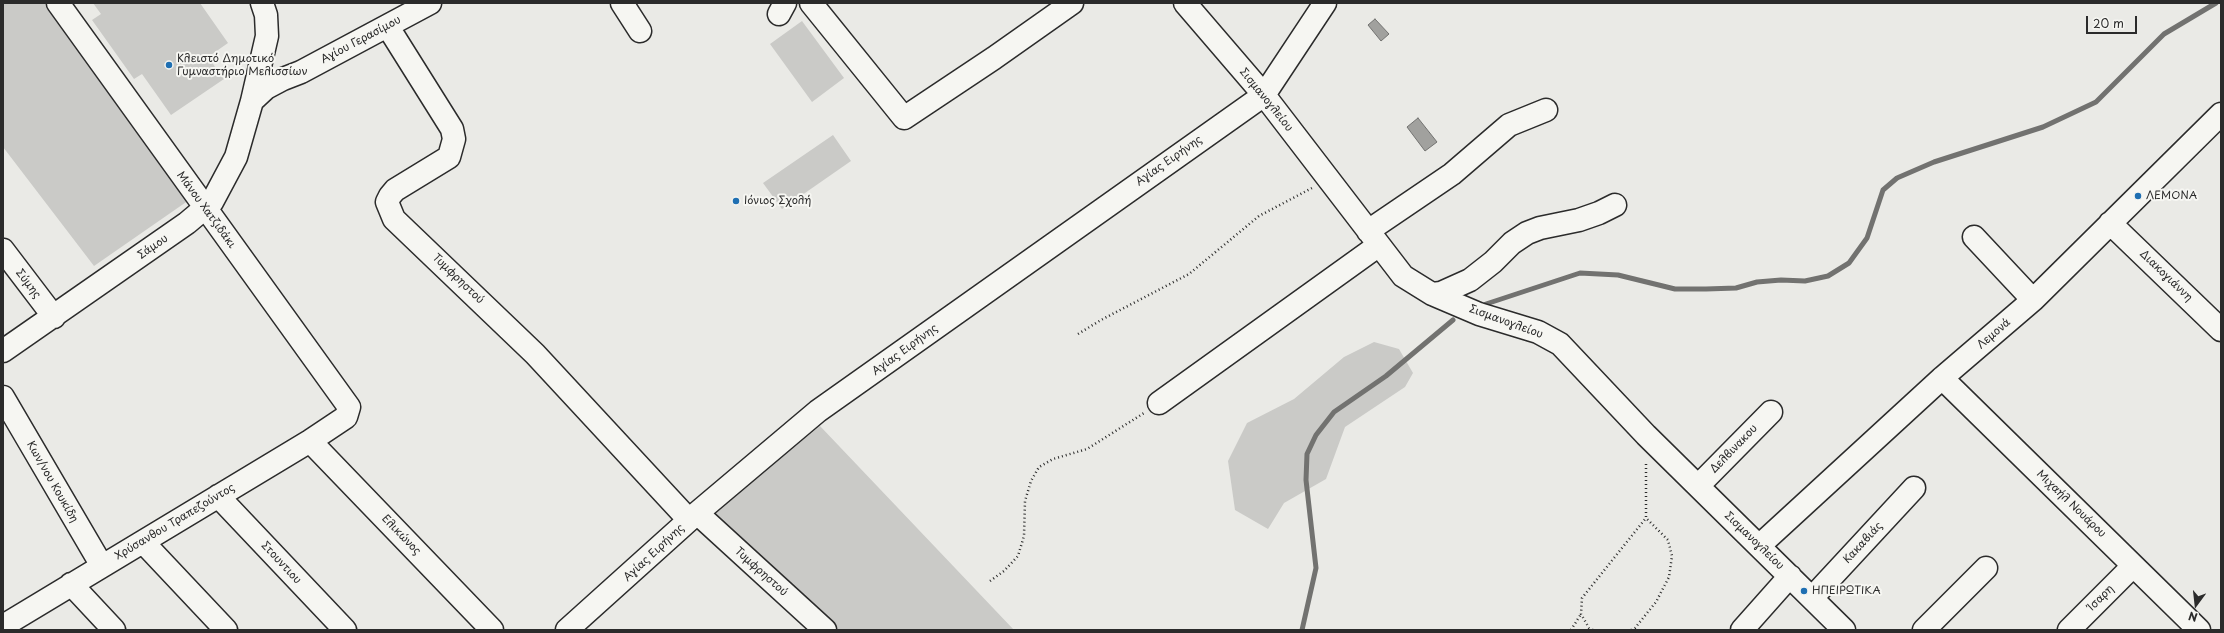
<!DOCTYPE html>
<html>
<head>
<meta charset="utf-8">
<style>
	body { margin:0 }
	#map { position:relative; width:2224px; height:633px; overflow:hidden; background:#eaeae6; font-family:"Playpen Sans",sans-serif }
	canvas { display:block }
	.frame { position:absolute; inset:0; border:4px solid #2b2b2b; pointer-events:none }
	.north { position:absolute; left:2176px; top:585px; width:40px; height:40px; -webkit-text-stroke:3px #f6f6f2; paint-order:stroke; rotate:195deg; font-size:11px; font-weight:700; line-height:16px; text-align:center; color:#2b2b2b }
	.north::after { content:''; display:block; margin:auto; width:14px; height:18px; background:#2b2b2b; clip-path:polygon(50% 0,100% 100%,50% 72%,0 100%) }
	.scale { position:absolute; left:2086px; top:16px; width:51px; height:18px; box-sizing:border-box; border:2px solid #2b2b2b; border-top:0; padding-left:5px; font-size:12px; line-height:14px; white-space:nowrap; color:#2b2b2b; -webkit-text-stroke:3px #f6f6f2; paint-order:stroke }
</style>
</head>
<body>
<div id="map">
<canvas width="2224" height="633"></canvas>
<div class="frame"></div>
<div class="north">N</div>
<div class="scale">20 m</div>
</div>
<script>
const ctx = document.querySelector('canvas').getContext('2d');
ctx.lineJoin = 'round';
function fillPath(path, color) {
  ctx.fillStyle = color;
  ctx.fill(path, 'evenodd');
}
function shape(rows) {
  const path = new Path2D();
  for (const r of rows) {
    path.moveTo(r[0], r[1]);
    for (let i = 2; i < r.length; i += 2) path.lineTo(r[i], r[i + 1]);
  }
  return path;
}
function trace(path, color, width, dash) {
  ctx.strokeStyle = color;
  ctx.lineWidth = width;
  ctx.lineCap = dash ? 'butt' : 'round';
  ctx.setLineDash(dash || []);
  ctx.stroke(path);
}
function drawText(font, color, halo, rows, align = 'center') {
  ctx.font = font + ' "Playpen Sans",sans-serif';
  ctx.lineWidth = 4;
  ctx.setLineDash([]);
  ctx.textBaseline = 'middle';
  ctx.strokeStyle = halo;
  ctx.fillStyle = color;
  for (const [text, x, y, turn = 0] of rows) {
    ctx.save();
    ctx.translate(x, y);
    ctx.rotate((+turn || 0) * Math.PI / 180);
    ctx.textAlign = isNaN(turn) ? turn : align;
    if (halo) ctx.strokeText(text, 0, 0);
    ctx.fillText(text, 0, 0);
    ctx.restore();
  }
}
const green = shape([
	[3,3,49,3,192,198,94,266,3,147],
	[93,3,200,3,228,43,208,57,224,79,171,115,142,74,134,79,92,20,101,14],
	[802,21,844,78,812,102,770,44],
	[833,135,851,161,782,209,763,183],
	[1374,342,1399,349,1413,373,1405,387,1345,427,1326,479,1284,503,1268,529,1235,510,1228,461,1247,423,1294,399,1344,357],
	[820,426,1014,630,837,630,710,516]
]);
const water = shape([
	[1375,19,1389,34,1381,41,1368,25,1375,19],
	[1418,118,1437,142,1425,151,1407,127,1418,118]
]);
const stream = shape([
	[1486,304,1580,273,1618,275,1675,289,1706,289,1736,288,1757,282,1781,280,1805,281,1828,276,1849,263,1867,238,1883,190,1897,178,1934,162,2043,127,2096,102,2164,34,2216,3],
	[1302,630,1316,568,1306,480,1307,454,1316,435,1334,412,1386,376,1453,320]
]);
const path = shape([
	[1078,334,1101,320,1189,274,1259,216,1312,188],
	[990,581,1004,571,1018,556,1024,536,1025,501,1031,481,1039,467,1053,459,1087,449,1144,413],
	[1571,630,1581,614],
	[1593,630,1589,628,1581,614,1582,598,1646,518,1646,464],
	[1631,630,1635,628,1656,602,1669,577,1672,556,1668,540,1646,518]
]);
const minor = shape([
	[622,3,640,31],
	[811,3,904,118,994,58,1072,3],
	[1185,3,1264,95,1403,276,1432,294,1479,314,1538,332,1560,344,1646,435,1844,630],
	[779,14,785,3],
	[388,27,452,129,454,139,449,157,395,190,390,196,387,202,394,219,535,354,689,520],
	[252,101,266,88,283,79,301,72,430,3],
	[2110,223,2221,330],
	[1368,231,1452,174,1509,125,1546,110],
	[1974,237,2033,300],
	[3,250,54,317],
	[1432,294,1441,293,1470,280,1493,262,1512,243,1527,233,1540,228,1579,220,1599,213,1615,205],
	[3,351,187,223,212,202,236,157,252,101,267,36,266,15,262,3],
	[1942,378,2199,630],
	[3,397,102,566],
	[1159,403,1379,245],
	[310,441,492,630],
	[1698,486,1771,412],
	[218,496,345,630],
	[697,513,825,630],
	[143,542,226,630],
	[1759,546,1942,378,2033,300,2221,114],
	[71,584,114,630],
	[1812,598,1914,488],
	[3,626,310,441,346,417,349,407,58,3],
	[567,630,697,513,818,411,1264,95,1325,3],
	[1742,630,1790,576],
	[1924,630,1986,568],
	[2069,630,2133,566]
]);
const markers = [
	[169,65,4,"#1f6fb2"],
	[2138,196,4,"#1f6fb2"],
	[736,201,4,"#1f6fb2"],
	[1804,591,4,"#1f6fb2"]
];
const streetNames = [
	["Αγίου Γερασίμου",361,40,-28],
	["Σισμανογλείου",1266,100,51],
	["Αγίας Ειρήνης",1169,161,-35],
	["Μάνου Χατζιδάκι",206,210,54],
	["Σάμου",153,247,-35],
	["Διακογιάννη",2166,276,44],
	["Τυμφρηστού",458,279,44],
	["Σύμης",28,284,53],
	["Σισμανογλείου",1506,322,20],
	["Λεμονά",1994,334,-41],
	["Αγίας Ειρήνης",905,350,-36],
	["Δελβινακου",1734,449,-46],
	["Κων/νου Κουκίδη",52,482,60],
	["Μιχαήλ Νουάρου",2071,504,44],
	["Χρύσανθου Τραπεζούντος",175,522,-31],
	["Ελικώνος",401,535,46],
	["Σισμανογλείου",1754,541,44],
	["Κακαβιάς",1863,543,-47],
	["Αγίας Ειρήνης",654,553,-43],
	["Στουντιου",281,563,47],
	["Τυμφρηστού",761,572,42],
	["Ίσαρη",2101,598,-45]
];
const poiNames = [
	["Κλειστό Δημοτικό",177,59],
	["Γυμναστήριο Μελισσίων",177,72],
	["ΛΕΜΟΝΑ",2146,196],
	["Ιόνιος Σχολή",744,201],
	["ΗΠΕΙΡΩΤΙΚΑ",1812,591]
];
fillPath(green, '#cacac7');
fillPath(water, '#a1a19e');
trace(water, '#727270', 1);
trace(stream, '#727270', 5);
trace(minor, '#2b2b2b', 25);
trace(path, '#2b2b2b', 2.5, [1, 3]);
trace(minor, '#f6f6f2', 22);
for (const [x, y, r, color] of markers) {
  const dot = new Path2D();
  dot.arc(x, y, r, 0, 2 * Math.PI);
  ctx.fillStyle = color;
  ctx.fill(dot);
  trace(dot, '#f6f6f2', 1.5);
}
drawText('11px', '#2b2b2b', '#f6f6f2', streetNames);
drawText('11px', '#2b2b2b', '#f6f6f2', poiNames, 'left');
</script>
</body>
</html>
